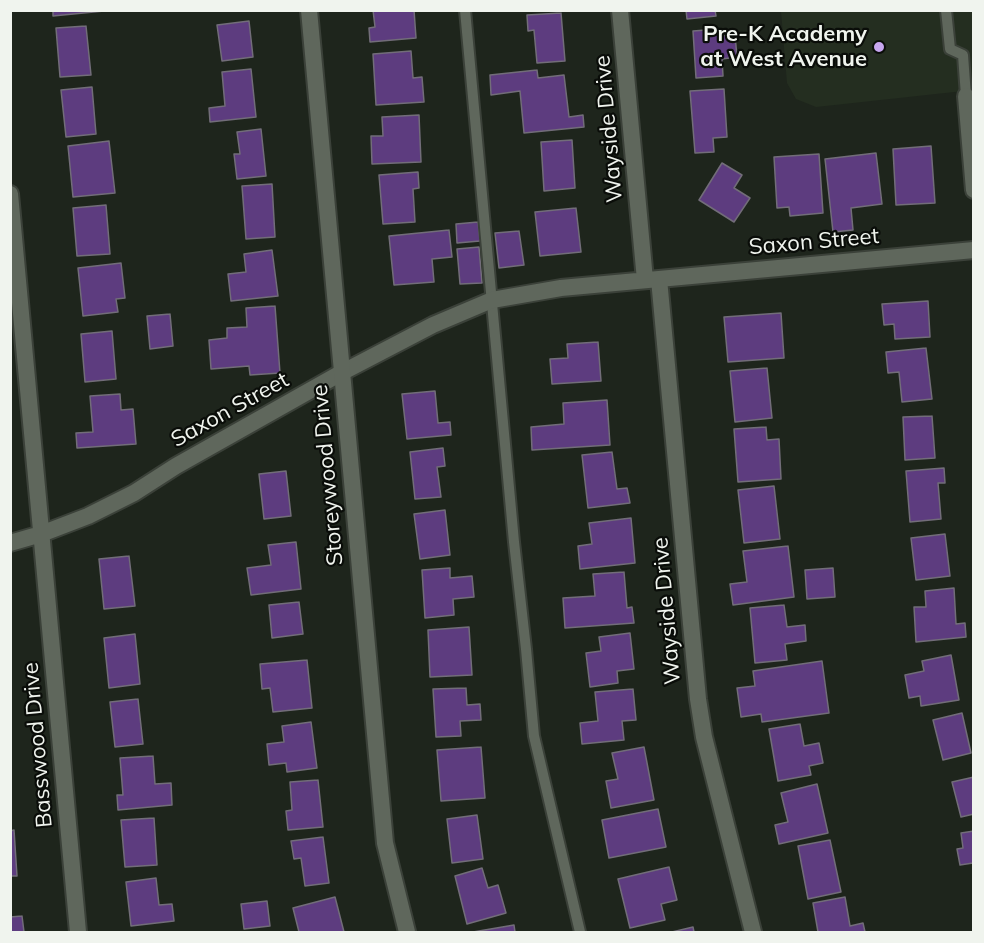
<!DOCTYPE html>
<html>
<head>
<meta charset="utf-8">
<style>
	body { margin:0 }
	#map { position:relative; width:984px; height:943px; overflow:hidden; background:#1e251c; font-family:Mulish,sans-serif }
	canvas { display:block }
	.frame { position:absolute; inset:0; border:12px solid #f0f4ee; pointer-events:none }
</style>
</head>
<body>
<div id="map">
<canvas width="984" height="943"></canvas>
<div class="frame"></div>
</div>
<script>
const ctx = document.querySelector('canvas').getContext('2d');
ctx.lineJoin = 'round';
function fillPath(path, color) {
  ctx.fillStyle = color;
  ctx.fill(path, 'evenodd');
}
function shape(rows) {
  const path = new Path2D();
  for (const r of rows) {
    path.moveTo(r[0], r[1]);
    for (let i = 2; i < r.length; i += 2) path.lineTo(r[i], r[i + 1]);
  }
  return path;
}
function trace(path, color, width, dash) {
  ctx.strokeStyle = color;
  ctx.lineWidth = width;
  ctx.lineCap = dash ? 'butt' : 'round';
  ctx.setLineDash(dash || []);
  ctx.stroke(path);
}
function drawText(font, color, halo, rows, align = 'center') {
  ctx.font = font + ' Mulish,sans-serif';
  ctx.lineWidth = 4.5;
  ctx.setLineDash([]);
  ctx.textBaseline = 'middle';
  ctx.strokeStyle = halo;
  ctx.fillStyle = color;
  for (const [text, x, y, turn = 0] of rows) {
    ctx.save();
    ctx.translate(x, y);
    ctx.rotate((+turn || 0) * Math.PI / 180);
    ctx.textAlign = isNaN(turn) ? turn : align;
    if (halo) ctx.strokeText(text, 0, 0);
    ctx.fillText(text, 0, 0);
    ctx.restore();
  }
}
const built = shape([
	[781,11,973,11,973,90,816,107,796,99,787,83]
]);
const building = shape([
	[53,10,104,10,104,11,53,16,53,10],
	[373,10,414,10,416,38,370,42,369,28,375,27,373,10],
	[686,10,715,10,716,16,687,19,686,10],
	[561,13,565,61,537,63,534,30,528,31,527,15,561,13],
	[249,21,253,57,222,61,217,25,249,21],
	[86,26,91,75,60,77,56,28,86,26],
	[719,29,720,36,735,35,737,57,722,59,723,76,696,78,693,31,719,29],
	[411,51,413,78,422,77,424,102,376,105,373,54,411,51],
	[251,69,256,117,210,122,209,108,225,106,222,72,251,69],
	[537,70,538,78,564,75,569,117,583,115,584,127,524,133,520,91,491,95,490,75,537,70],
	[92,87,96,134,66,137,61,90,92,87],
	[724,89,727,137,713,138,714,152,695,153,690,91,724,89],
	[419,115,421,162,372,164,371,136,383,136,382,117,419,115],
	[261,129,266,176,237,179,234,154,240,154,237,132,261,129],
	[572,140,575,188,544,191,541,142,572,140],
	[109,141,115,193,73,197,68,146,109,141],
	[931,146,935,203,896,205,893,149,931,146],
	[876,153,882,204,851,208,853,230,833,232,825,159,876,153],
	[819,154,823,213,790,216,789,207,777,208,774,157,819,154],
	[722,163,742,175,734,188,750,198,734,222,699,200,722,163],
	[418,172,419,188,413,189,415,222,383,224,379,175,418,172],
	[272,184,275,237,246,239,242,186,272,184],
	[106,205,110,254,77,256,73,208,106,205],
	[576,208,581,252,540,256,535,212,576,208],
	[478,222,480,241,457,243,456,224,478,222],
	[449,230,452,257,432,259,434,282,394,285,389,236,449,230],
	[519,231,524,265,499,268,495,233,519,231],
	[479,247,482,283,460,284,457,249,479,247],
	[272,250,278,296,231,301,228,274,246,272,244,254,272,250],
	[121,263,125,298,116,299,118,312,83,316,78,268,121,263],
	[928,301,930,337,895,339,894,324,884,325,882,304,928,301],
	[275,306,280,373,250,375,249,366,211,369,209,340,227,338,227,328,247,327,246,308,275,306],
	[781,313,784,358,728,362,724,317,781,313],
	[170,314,173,346,150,349,147,316,170,314],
	[112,331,116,379,85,382,81,334,112,331],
	[598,342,601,381,552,384,550,359,568,358,567,344,598,342],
	[926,348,932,399,902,402,899,372,888,373,886,352,926,348],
	[767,368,772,418,735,422,730,371,767,368],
	[435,391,438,423,450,422,451,435,407,439,402,394,435,391],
	[120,394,121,410,133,409,136,444,77,448,76,433,93,432,90,396,120,394],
	[607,400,610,445,532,450,531,427,564,424,563,403,607,400],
	[932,416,935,458,905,460,903,417,932,416],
	[766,427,767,440,779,439,781,479,738,482,734,429,766,427],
	[443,448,445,466,437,467,441,497,415,499,410,452,443,448],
	[612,452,617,489,627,488,630,503,588,508,582,455,612,452],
	[944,468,945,483,938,483,941,519,910,522,906,471,944,468],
	[286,471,291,516,264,519,259,474,286,471],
	[774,486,780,539,744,543,738,490,774,486],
	[445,510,450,555,420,559,414,514,445,510],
	[631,518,635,563,580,569,578,546,592,544,589,523,631,518],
	[945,534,950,576,916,580,911,538,945,534],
	[296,542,301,589,251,595,247,568,271,565,268,545,296,542],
	[788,546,794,597,733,605,730,584,747,582,743,551,788,546],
	[129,556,135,606,104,609,99,559,129,556],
	[450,568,450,578,472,576,474,597,453,599,454,615,425,618,422,570,450,568],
	[833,568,835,597,807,599,805,570,833,568],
	[624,572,627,608,632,607,634,623,565,628,563,598,595,596,593,574,624,572],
	[954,588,956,624,965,623,966,637,916,642,914,607,926,607,925,591,954,588],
	[299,602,303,634,272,638,269,605,299,602],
	[784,605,787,627,805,625,806,641,785,644,787,660,755,663,750,608,784,605],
	[469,627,472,675,430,677,428,630,469,627],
	[630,633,634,669,617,671,618,683,590,687,586,653,601,651,599,637,630,633],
	[135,634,140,684,109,688,104,638,135,634],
	[951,655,959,700,921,706,920,696,909,698,905,675,924,671,922,661,951,655],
	[307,660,312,708,273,712,270,688,262,689,260,664,307,660],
	[822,661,829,713,762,722,761,714,741,717,737,688,755,686,753,671,822,661],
	[466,688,467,705,480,704,481,720,460,721,461,736,436,737,433,689,466,688],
	[633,689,636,720,622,721,624,740,582,744,580,723,598,721,595,692,633,689],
	[138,699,143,744,115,747,110,702,138,699],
	[962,713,971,753,943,760,933,720,962,713],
	[311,722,317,768,287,772,286,763,269,765,267,744,284,742,282,726,311,722],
	[800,724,804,746,819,743,823,763,809,766,811,775,778,781,769,729,800,724],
	[481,747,485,798,441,801,437,750,481,747],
	[644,747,654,800,611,808,606,781,618,779,612,753,644,747],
	[153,756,155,784,171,783,172,805,118,810,117,795,123,795,120,758,153,756],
	[974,777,974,814,961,817,952,782,974,777],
	[318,780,323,827,288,830,286,811,292,810,290,782,318,780],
	[817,784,828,833,779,844,775,825,788,822,781,793,817,784],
	[658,809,666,847,609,858,602,820,658,809],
	[477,815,483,859,452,863,447,819,477,815],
	[154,818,157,865,125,867,121,820,154,818],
	[14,830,17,876,10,876,10,831,14,830],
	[974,831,974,868,973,863,960,865,957,849,963,848,961,833,974,831],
	[323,837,329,883,305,886,301,858,294,859,291,841,323,837],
	[830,840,841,892,808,899,798,846,830,840],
	[669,867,677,900,661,904,665,920,630,928,618,879,669,867],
	[482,868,488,888,498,885,506,913,467,924,455,876,482,868],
	[156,878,159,905,172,904,174,921,131,926,126,882,156,878],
	[335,897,344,932,299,932,293,908,335,897],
	[845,897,850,926,863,923,865,932,818,932,813,903,845,897],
	[267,901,270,926,244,929,241,904,267,901],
	[22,916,24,932,10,932,10,917,22,916],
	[514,925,515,932,473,932,514,925],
	[693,927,694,932,672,932,693,927]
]);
const service = shape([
	[465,10,514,542,526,649,534,736,580,932],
	[946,10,950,49,963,55,966,96]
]);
const minor = shape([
	[620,10,645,280],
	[966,96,974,190],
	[10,194,78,932],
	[659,279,698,699,704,737,753,932],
	[10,543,41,534,88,516,134,493,176,466,341,373,433,325,492,300,561,288,974,250]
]);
const tertiary = shape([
	[309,10,385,843,407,932]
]);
const markers = [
	[879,47,6,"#c7a6ef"]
];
const poiNames = [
	["Pre-K Academy",867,34],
	["at West Avenue",867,59]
];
const streetNames = [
	["Wayside Drive",609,129,-95],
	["Saxon Street",814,242,-5],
	["Saxon Street",230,410,-29],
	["Storeywood Drive",328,475,-95],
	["Wayside Drive",667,611,-95],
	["Basswood Drive",38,745,-95]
];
fillPath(built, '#242e20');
fillPath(building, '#5d3c7f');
trace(building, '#726d79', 1.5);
trace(service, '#3b4139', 14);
trace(minor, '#3b4139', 20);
trace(tertiary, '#3b4139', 20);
trace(service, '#5f675c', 10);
trace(minor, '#5f675c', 16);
trace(tertiary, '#5f675c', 16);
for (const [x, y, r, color] of markers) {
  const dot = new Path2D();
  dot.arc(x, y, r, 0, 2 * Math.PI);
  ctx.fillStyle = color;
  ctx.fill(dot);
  trace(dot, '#0a0d09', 2);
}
drawText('bold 22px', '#f0f4ee', '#0a0d09', poiNames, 'right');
drawText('22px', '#f0f4ee', '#0a0d09', streetNames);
</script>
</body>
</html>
